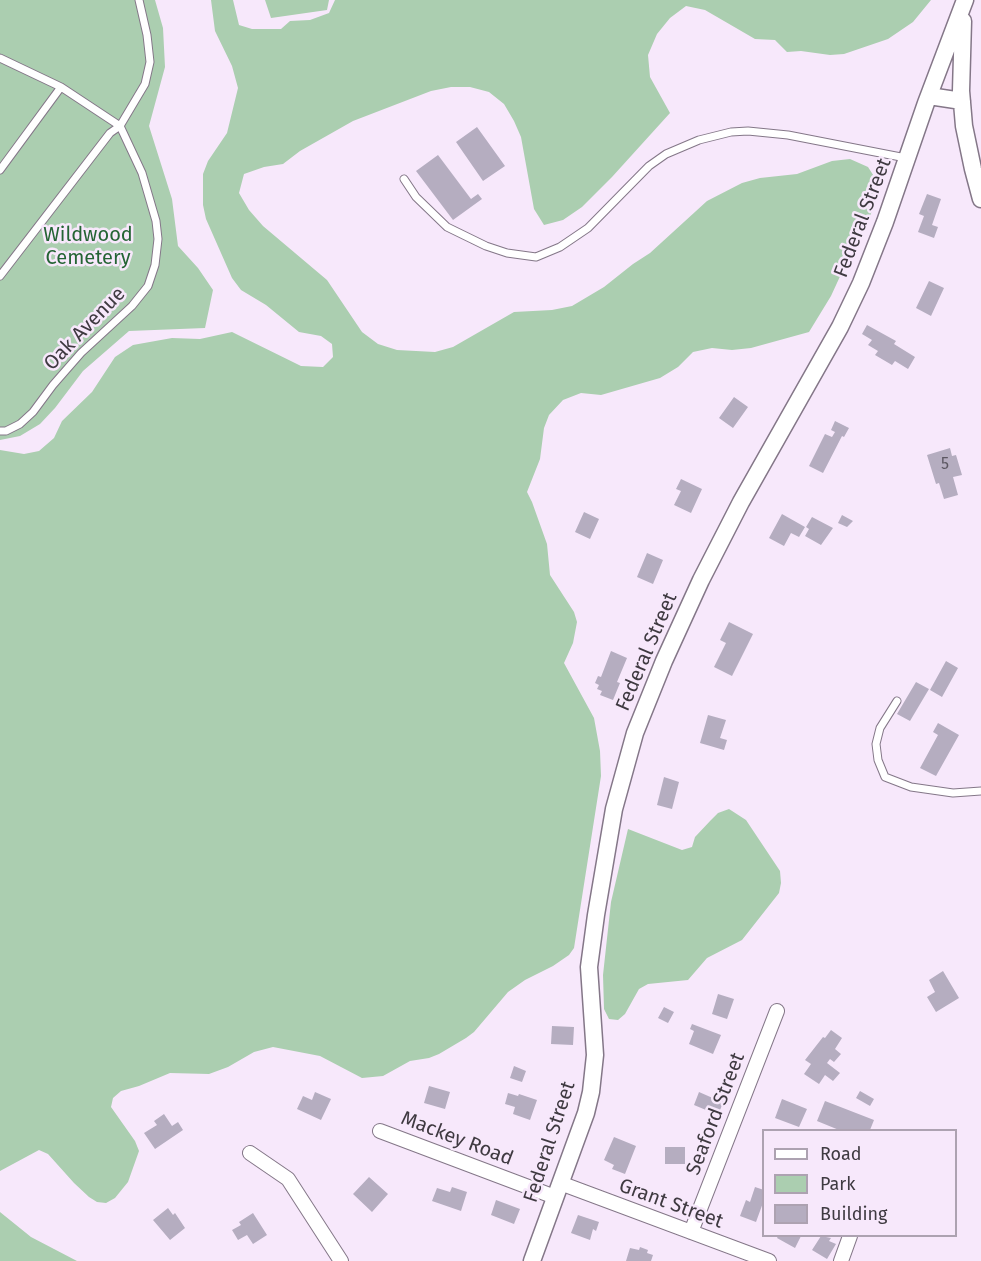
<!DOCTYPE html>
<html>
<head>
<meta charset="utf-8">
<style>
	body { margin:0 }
	#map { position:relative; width:981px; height:1261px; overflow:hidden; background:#f7e8fb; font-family:"Fira Sans",sans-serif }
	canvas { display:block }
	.legend { position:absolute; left:762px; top:1129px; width:195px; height:108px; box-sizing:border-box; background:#f7e8fb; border:2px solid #ada2b1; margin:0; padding:8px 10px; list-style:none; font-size:18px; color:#3f3a41 }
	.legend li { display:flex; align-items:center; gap:12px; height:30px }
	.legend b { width:30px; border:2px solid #ada2b1 }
</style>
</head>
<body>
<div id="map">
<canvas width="981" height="1261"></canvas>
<ul class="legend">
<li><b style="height:8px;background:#fff"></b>Road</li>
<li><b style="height:16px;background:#abceb0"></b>Park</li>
<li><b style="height:16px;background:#b5adc0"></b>Building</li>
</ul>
</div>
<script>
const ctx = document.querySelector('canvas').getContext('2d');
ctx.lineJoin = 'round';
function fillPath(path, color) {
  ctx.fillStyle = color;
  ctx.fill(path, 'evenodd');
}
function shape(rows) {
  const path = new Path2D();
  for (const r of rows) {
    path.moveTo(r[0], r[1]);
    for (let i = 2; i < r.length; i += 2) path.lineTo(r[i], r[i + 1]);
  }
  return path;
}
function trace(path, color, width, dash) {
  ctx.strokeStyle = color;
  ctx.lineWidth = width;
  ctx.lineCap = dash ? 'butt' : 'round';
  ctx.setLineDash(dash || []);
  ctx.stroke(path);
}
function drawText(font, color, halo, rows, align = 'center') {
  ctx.font = font + ' "Fira Sans",sans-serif';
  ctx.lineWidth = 5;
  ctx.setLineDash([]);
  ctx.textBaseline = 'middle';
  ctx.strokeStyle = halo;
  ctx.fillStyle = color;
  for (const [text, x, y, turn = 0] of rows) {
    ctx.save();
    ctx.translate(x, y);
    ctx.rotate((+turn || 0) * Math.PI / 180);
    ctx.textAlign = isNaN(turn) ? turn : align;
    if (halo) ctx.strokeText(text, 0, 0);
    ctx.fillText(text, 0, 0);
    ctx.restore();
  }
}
const green = shape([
	[0,0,155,0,163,28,165,67,149,126,172,199,178,246,198,268,213,290,205,328,129,331,83,371,55,408,40,424,20,436,0,440],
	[211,0,233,0,239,25,252,29,281,29,290,21,310,20,329,13,335,0,931,0,913,22,888,39,844,54,830,55,801,51,787,52,775,40,755,39,705,10,686,6,670,18,657,34,648,55,650,77,670,113,612,177,582,207,563,220,544,225,534,209,521,137,514,121,504,104,489,92,470,87,451,87,431,91,353,121,300,151,283,164,264,167,244,174,239,193,249,210,263,226,327,280,362,332,378,344,397,350,435,352,453,347,514,312,552,310,572,306,604,287,633,264,650,253,707,201,742,183,760,178,797,174,832,161,850,159,868,167,879,184,875,204,867,223,848,259,831,296,809,332,751,348,732,350,712,348,693,352,678,367,660,378,601,395,581,393,563,400,549,415,544,428,540,459,527,492,532,502,547,544,550,575,574,612,577,622,573,643,564,663,594,718,600,751,601,776,574,948,569,955,553,966,525,980,508,992,474,1032,466,1038,439,1054,429,1058,410,1061,383,1076,362,1078,320,1056,273,1047,254,1052,228,1067,209,1074,170,1073,139,1086,121,1091,113,1098,111,1107,135,1141,139,1151,128,1182,115,1198,106,1203,97,1202,89,1197,74,1183,48,1154,39,1150,0,1171,0,450,24,454,39,451,54,438,62,421,92,392,115,357,133,345,172,338,200,339,232,332,301,366,323,367,333,357,332,344,321,336,299,332,266,305,241,290,232,278,206,219,203,205,203,174,208,161,227,133,238,88,232,66,215,31],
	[265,0,329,0,327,10,271,18],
	[729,809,746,820,780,871,781,883,779,893,742,940,707,958,688,980,648,984,639,989,625,1014,618,1020,609,1019,604,1009,603,975,611,902,628,829,682,850,692,847,695,837,711,820,718,813],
	[0,1212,31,1237,77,1261,0,1261]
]);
const building = shape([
	[477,127,505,166,483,181,456,142],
	[438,155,471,199,478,194,482,199,453,220,416,171],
	[927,194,941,199,932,225,938,227,934,238,918,232,924,216,919,214],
	[929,281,944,288,931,316,916,308],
	[867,325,896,341,894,344,915,357,908,369,895,361,892,365,875,355,878,351,868,345,872,340,862,334],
	[734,397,748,407,733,428,719,418],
	[835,421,849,428,844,437,842,436,823,473,809,466,825,434,832,437,835,432,831,430],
	[950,448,952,456,956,455,962,475,953,477,958,495,944,499,939,483,936,484,927,455],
	[681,479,702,489,691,513,674,505,681,491,676,489],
	[584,512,599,519,590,539,575,532],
	[782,514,805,527,799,537,791,533,784,546,769,538],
	[842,515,853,521,847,527,838,523],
	[812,517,833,528,821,545,805,536,809,529,806,527],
	[647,553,663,560,653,584,637,577],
	[729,622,753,634,732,676,714,667,726,643,720,640],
	[611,651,627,658,617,682,620,683,613,700,600,695,602,691,597,689,599,685,595,683,598,676,601,677],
	[946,661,958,668,942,697,930,690],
	[916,682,929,689,910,721,897,714],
	[708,715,726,720,720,738,727,740,724,750,700,743],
	[938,723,959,735,936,776,920,768,938,735,933,732],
	[664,777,679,782,672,809,657,805],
	[943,971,959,998,936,1012,927,997,935,992,929,980],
	[718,994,734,999,727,1019,712,1014],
	[664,1007,674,1012,668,1023,658,1018],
	[692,1024,721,1035,713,1054,689,1044,694,1031,690,1029],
	[552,1026,574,1027,573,1045,551,1044],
	[831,1030,842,1038,835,1049,841,1054,834,1062,830,1059,827,1063,840,1073,833,1081,825,1075,819,1084,804,1074,811,1064,805,1060,823,1037,825,1038],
	[514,1066,526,1071,522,1082,510,1078],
	[429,1086,450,1092,445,1109,424,1103],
	[718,1090,727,1093,718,1115,694,1105,699,1092,715,1099],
	[860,1091,874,1099,870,1106,856,1098],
	[315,1092,331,1099,321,1120,297,1109,303,1096,312,1100],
	[508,1093,518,1096,519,1094,537,1100,530,1120,513,1114,515,1107,505,1104],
	[782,1099,807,1109,799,1127,775,1118],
	[825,1101,874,1120,870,1130,839,1130,817,1121],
	[164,1114,172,1126,178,1122,183,1130,155,1149,144,1133,157,1125,154,1121],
	[614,1137,636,1146,625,1174,612,1169,614,1165,604,1160],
	[665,1147,685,1147,685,1164,665,1164],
	[369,1177,388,1194,372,1212,353,1194],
	[452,1187,467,1192,461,1211,432,1201,437,1188,450,1192],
	[755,1187,764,1190,764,1200,756,1222,740,1216,746,1200,750,1202],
	[496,1200,520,1209,514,1224,491,1215],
	[168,1208,173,1215,175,1213,185,1228,170,1240,153,1220],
	[253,1213,267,1235,253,1244,247,1235,238,1240,232,1230,241,1225,239,1222],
	[578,1215,599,1222,596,1231,593,1229,590,1240,571,1233],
	[778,1236,801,1236,795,1248,777,1238],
	[821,1236,831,1238,829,1241,836,1244,827,1259,812,1250],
	[640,1247,648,1250,647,1253,653,1255,651,1261,626,1261,630,1248,639,1250]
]);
const service = shape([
	[0,58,61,87,120,126],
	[0,170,61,87],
	[404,179,416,197,447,227,486,246,507,253,536,257,560,247,588,228,649,166,666,154,699,140,731,132,748,131,788,135,906,158],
	[0,276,110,133,120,126,145,84,150,62,147,35,139,0],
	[0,431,6,431,20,424,33,412,53,385,81,353,132,306,148,286,155,265,158,239,156,221,142,173,120,126],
	[897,701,880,728,876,744,878,760,885,777,911,787,953,793,981,791]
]);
const minor = shape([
	[380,1131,555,1197],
	[250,1153,288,1179,341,1261],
	[560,1183,769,1261],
	[691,1232,777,1011],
	[841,1261,850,1236]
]);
const tertiary = shape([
	[963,21,961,91,964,126,973,169,981,199],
	[929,96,962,101],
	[532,1261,586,1113,591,1092,595,1055,589,967,596,915,614,809,635,733,664,661,701,580,741,502,840,327,861,283,885,222,926,103,965,0]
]);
const numberNames = [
	["5",945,465]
];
const streetNames = [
	["Federal Street",863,218,-69],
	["Oak Avenue",85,329,-46],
	["Federal Street",647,652,-67],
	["Seaford Street",716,1114,-69],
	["Mackey Road",457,1139,21],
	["Federal Street",550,1142,-72],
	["Grant Street",671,1204,20]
];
const parkNames = [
	["Wildwood",88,235],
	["Cemetery",88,258]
];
fillPath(green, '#abceb0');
fillPath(building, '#b5adc0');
trace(service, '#847788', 9);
trace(minor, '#847788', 16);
trace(tertiary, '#847788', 19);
trace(service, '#fff', 7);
trace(minor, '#fff', 14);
trace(tertiary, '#fff', 16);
drawText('16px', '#5c5761', null, numberNames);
drawText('20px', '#3f3a41', '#f7e8fb', streetNames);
drawText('20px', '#246434', '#f7e8fb', parkNames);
</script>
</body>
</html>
